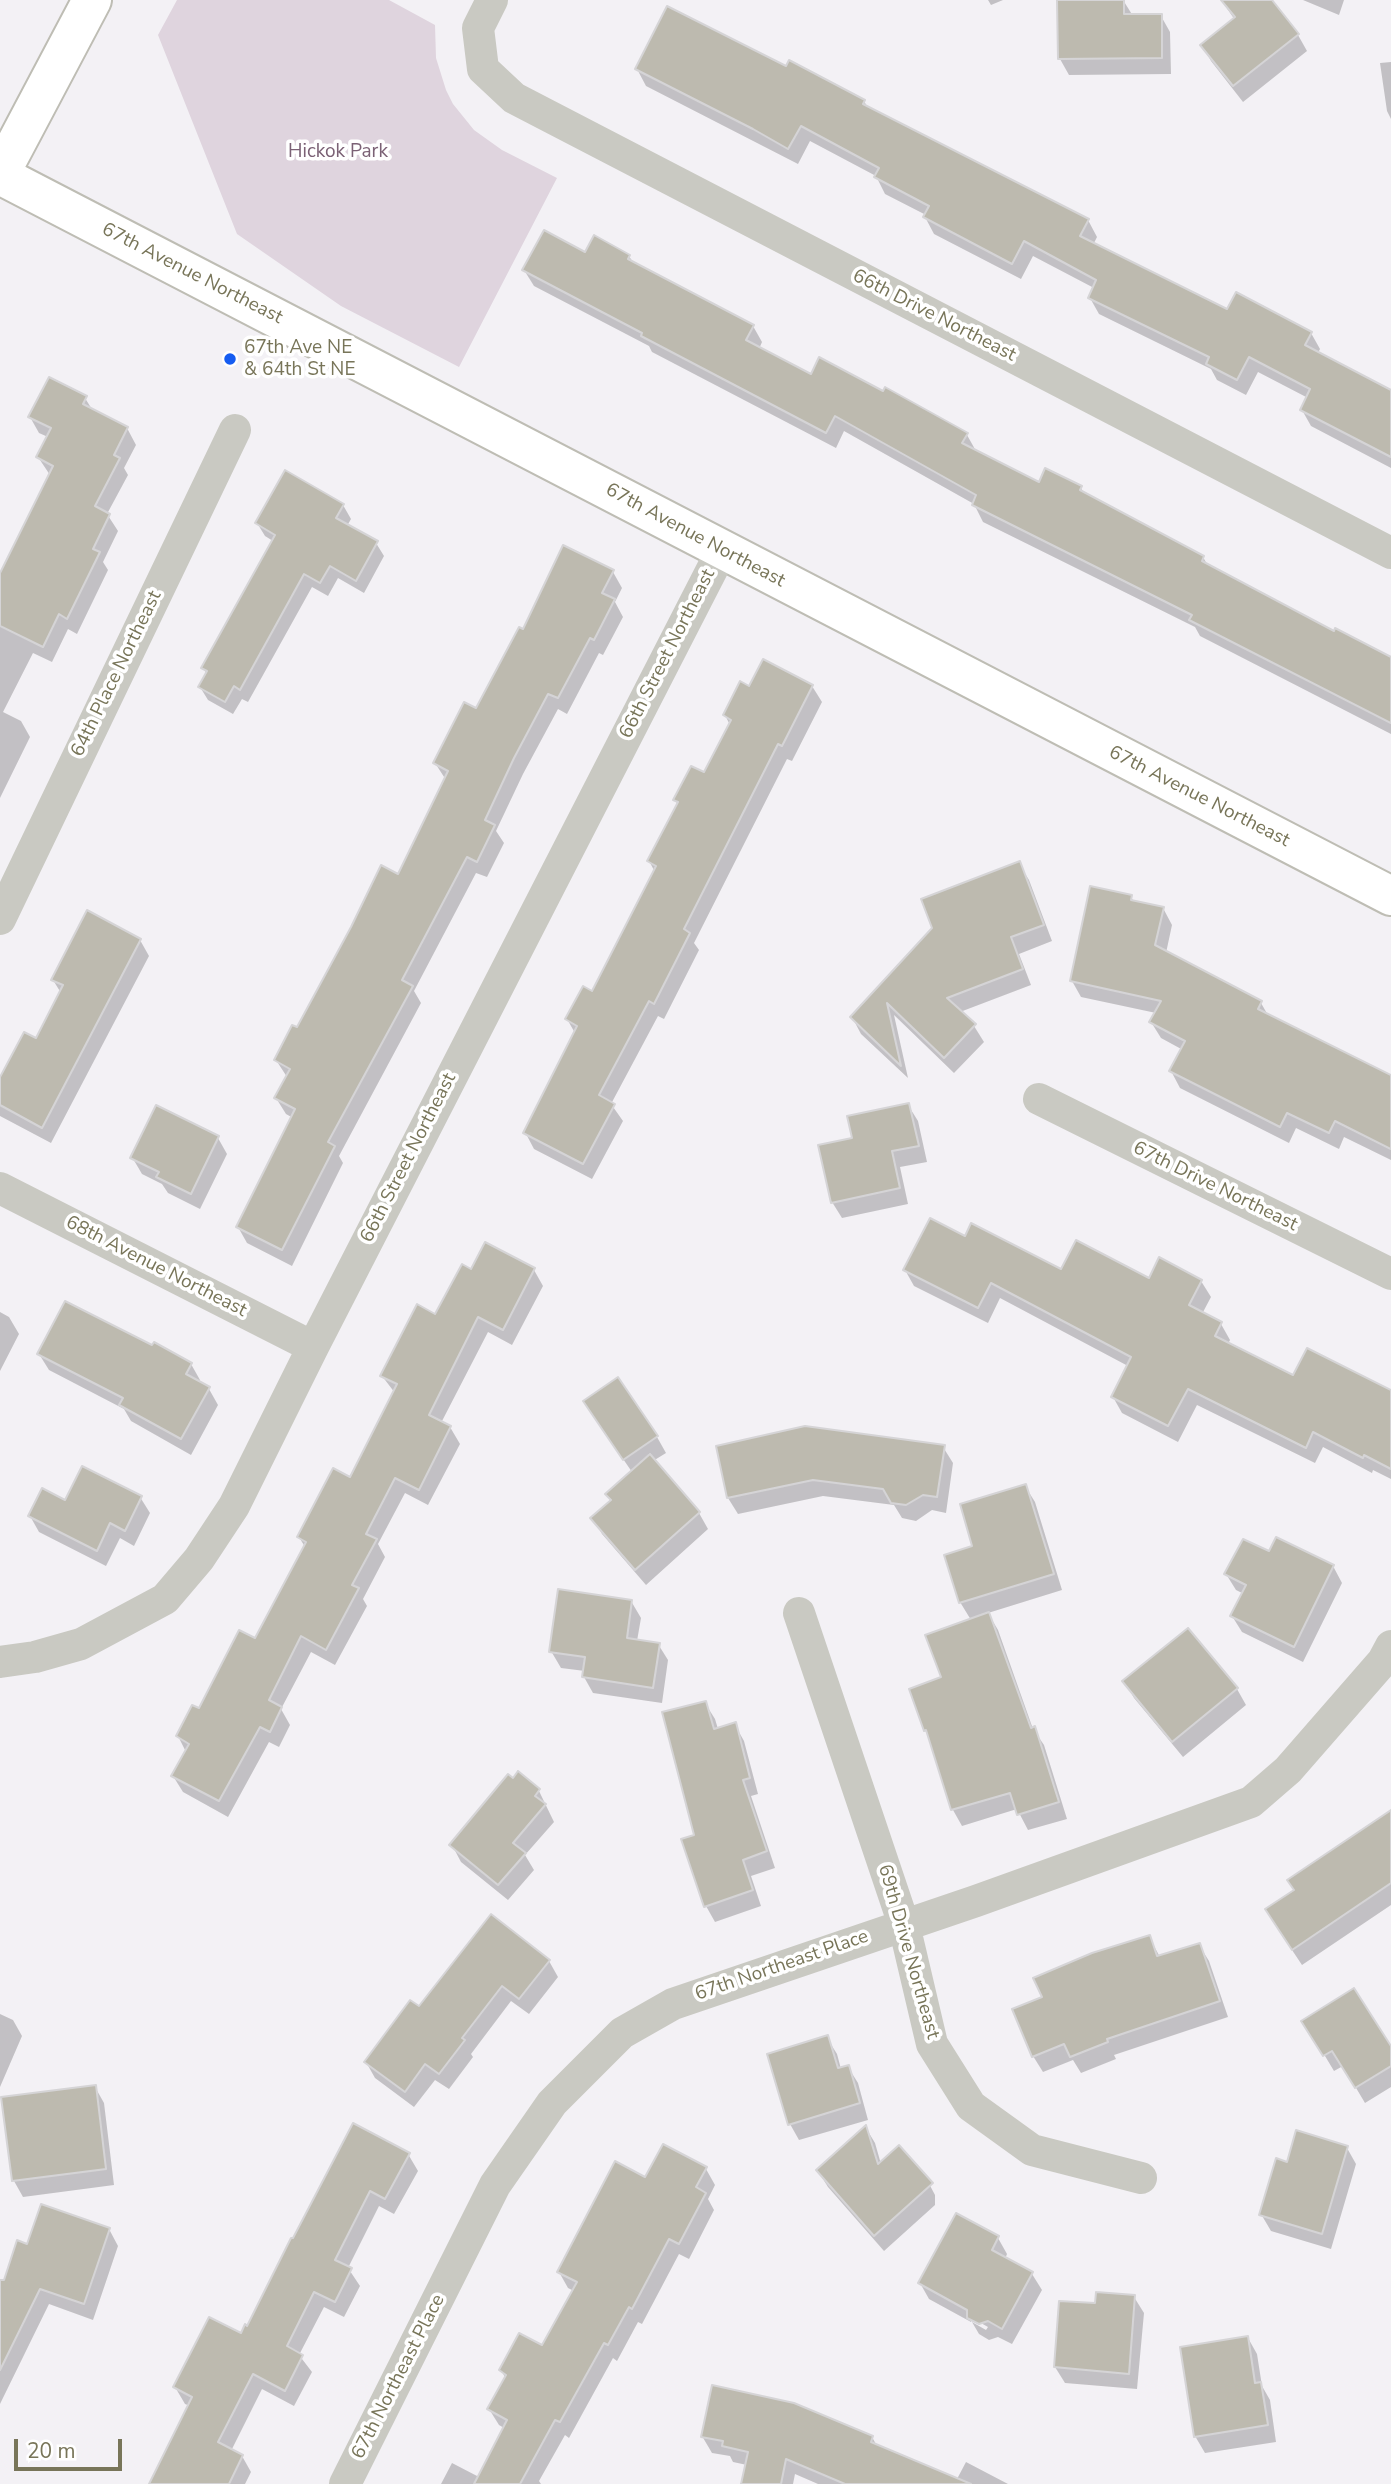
<!DOCTYPE html>
<html>
<head>
<meta charset="utf-8">
<style>
	body { margin:0 }
	#map { position:relative; width:1391px; height:2484px; overflow:hidden; background:#f3f1f5; font-family:"Nunito Sans",sans-serif }
	canvas { display:block }
	.scale { position:absolute; left:14px; top:2439px; width:108px; height:32px; box-sizing:border-box; border:4px solid #787559; border-top:0; padding-left:9px; font-size:21px; line-height:24px; white-space:nowrap; color:#787559; -webkit-text-stroke:5px #fff; paint-order:stroke }
</style>
</head>
<body>
<div id="map">
<canvas width="1391" height="2484"></canvas>
<div class="scale">20 m</div>
</div>
<script>
const ctx = document.querySelector('canvas').getContext('2d');
ctx.lineJoin = 'round';
function fillPath(path, color) {
  ctx.fillStyle = color;
  ctx.fill(path, 'evenodd');
}
function shape(rows) {
  const path = new Path2D();
  for (const r of rows) {
    path.moveTo(r[0], r[1]);
    for (let i = 2; i < r.length; i += 2) path.lineTo(r[i], r[i + 1]);
  }
  return path;
}
function trace(path, color, width, dash) {
  ctx.strokeStyle = color;
  ctx.lineWidth = width;
  ctx.lineCap = dash ? 'butt' : 'round';
  ctx.setLineDash(dash || []);
  ctx.stroke(path);
}
function drawText(font, color, halo, rows, align = 'center') {
  ctx.font = font + ' "Nunito Sans",sans-serif';
  ctx.lineWidth = 7;
  ctx.setLineDash([]);
  ctx.textBaseline = 'middle';
  ctx.strokeStyle = halo;
  ctx.fillStyle = color;
  for (const [text, x, y, turn = 0] of rows) {
    ctx.save();
    ctx.translate(x, y);
    ctx.rotate((+turn || 0) * Math.PI / 180);
    ctx.textAlign = isNaN(turn) ? turn : align;
    if (halo) ctx.strokeText(text, 0, 0);
    ctx.fillText(text, 0, 0);
    ctx.restore();
  }
}
const green = shape([
	[177,0,389,0,435,25,436,58,446,90,453,104,474,130,502,150,557,178,459,367,341,306,237,234,158,35]
]);
const shadow = shape([
	[988,0,1003,0,991,5],
	[1123,0,1133,16,1161,16,1170,32,1171,74,1069,75,1060,59,1059,1],
	[1221,0,1270,0,1298,35,1307,51,1243,102,1211,61,1202,45,1235,20],
	[1303,0,1344,0,1339,15],
	[1391,62,1391,119,1387,111,1380,63],
	[787,68,864,101,868,108,1088,220,1097,237,1093,245,1228,311,1311,333,1320,349,1318,353,1391,391,1391,468,1311,426,1302,410,1308,398,1258,372,1246,395,1217,380,1211,369,1099,314,1090,298,1094,288,1033,256,1021,279,934,234,925,217,926,215,885,194,876,176,810,141,798,164,646,86,637,69],
	[586,255,629,256,634,264,753,326,762,342,759,349,811,376,967,435,976,451,1040,484,1081,488,1085,495,1203,557,1208,566,1334,633,1391,660,1391,734,1200,636,1195,627,983,522,974,504,844,431,836,448,652,352,649,346,534,286,524,270],
	[85,398,93,411,127,428,136,445,124,468,128,475,107,514,118,531,103,562,108,570,77,634,68,629,52,662,33,653,3,712,21,721,30,737,0,798,0,577,50,475,38,457,48,437,39,433,30,417],
	[343,505,351,519,347,526,376,543,384,556,364,593,338,578,328,596,312,587,248,702,242,699,233,714,208,700,200,687,207,674,203,668,273,541,265,536,257,523],
	[613,572,622,588,615,602,623,617,603,655,599,653,567,714,558,709,523,774,496,831,504,843,487,877,476,873,414,991,421,1003,339,1156,343,1163,292,1266,247,1243,238,1227,293,1118,286,1114,276,1098,287,1077,276,1060,398,876,446,780,435,763,477,710,523,631],
	[812,686,822,702,792,761,787,759,694,943,699,950,664,1019,658,1016,611,1104,623,1121,592,1179,534,1149,525,1132,575,1033,567,1019,593,993,655,872,649,861,678,805,675,800,705,775,730,725,725,715],
	[1019,864,1029,880,1052,941,1019,954,1031,985,960,1012,974,1026,984,1042,954,1073,894,1015,908,1078,861,1034,852,1017],
	[1131,897,1134,902,1163,908,1172,925,1166,953,1261,1003,1269,1017,1391,1086,1391,1160,1344,1137,1339,1149,1296,1128,1289,1143,1180,1088,1171,1071,1183,1050,1161,1038,1151,1022,1156,1013,1081,997,1072,981],
	[140,940,149,956,51,1143,0,1116,0,1081,36,1040,61,993,53,980],
	[908,1105,918,1121,927,1162,900,1167,908,1204,842,1218,832,1202,854,1139],
	[218,1138,227,1154,200,1209,168,1193,162,1184,142,1174,132,1157],
	[965,1239,1061,1271,1150,1280,1201,1281,1211,1297,1202,1314,1221,1324,1230,1340,1228,1344,1294,1377,1391,1392,1391,1479,1373,1470,1372,1473,1323,1447,1315,1463,1197,1405,1178,1442,1122,1413,1113,1397,1128,1366,1000,1298,988,1323,914,1286,905,1270],
	[534,1270,543,1286,512,1345,488,1332,441,1423,450,1427,460,1444,428,1505,405,1493,378,1544,385,1557,363,1599,367,1606,335,1665,311,1652,281,1709,290,1725,279,1747,269,1742,228,1817,183,1792,173,1776,186,1752,178,1736,255,1640,305,1547,299,1537,351,1479,395,1393,382,1376,436,1316,472,1271],
	[0,1312,9,1317,19,1334,0,1371],
	[39,1354,191,1364,200,1380,199,1383,209,1389,218,1405,191,1455,131,1421,124,1409,49,1370],
	[595,1418,657,1437,666,1453,653,1461,699,1513,708,1529,646,1585,602,1534,593,1518,612,1502,607,1494,632,1472],
	[718,1447,943,1447,953,1463,946,1513,932,1510,916,1521,902,1518,894,1505,823,1496,738,1514,728,1498],
	[1025,1486,1035,1502,1062,1590,988,1613,998,1630,1033,1729,1044,1745,1067,1819,1028,1830,1017,1809,962,1826,953,1810,932,1741,911,1690,944,1678,971,1620,960,1602,974,1547],
	[140,1497,150,1513,134,1546,120,1538,106,1566,39,1532,30,1516,66,1502],
	[1269,1554,1333,1566,1342,1583,1303,1662,1242,1632,1232,1616,1244,1594,1236,1590,1226,1574],
	[631,1601,641,1618,637,1641,658,1644,668,1660,662,1703,593,1693,584,1677,585,1671,561,1668,551,1651],
	[1188,1630,1237,1689,1246,1705,1183,1757,1134,1698,1125,1682],
	[705,1703,715,1719,718,1729,735,1725,744,1741,758,1794,751,1796,775,1868,751,1876,761,1906,715,1922,706,1906,696,1836],
	[519,1774,539,1791,554,1822,525,1855,534,1870,508,1900,461,1862,452,1845],
	[1391,1813,1391,1905,1302,1965,1276,1926,1295,1892],
	[1149,1937,1160,1957,1199,1945,1209,1961,1228,2017,1114,2055,1116,2059,1081,2073,1073,2060,1043,2072,1033,2056],
	[549,1961,558,1977,529,2014,511,2001,471,2054,473,2057,449,2089,435,2080,414,2107,375,2078,366,2062,419,2009],
	[0,2014,13,2020,22,2036,0,2087],
	[1304,2021,1391,2050,1391,2087,1365,2103,1343,2066,1334,2071],
	[827,2038,837,2054,841,2069,848,2067,858,2083,868,2120,799,2140,790,2124],
	[95,2087,104,2103,114,2185,23,2197,14,2181],
	[866,2128,875,2143,881,2164,926,2178,935,2195,935,2205,884,2251,828,2187,818,2171],
	[1347,2148,1356,2164,1331,2249,1271,2231,1261,2214,1288,2164],
	[408,2154,418,2171,394,2214,379,2206,348,2268,360,2286,344,2317,324,2307,299,2355,312,2372,294,2406,262,2389,231,2451,242,2456,251,2472,245,2484,151,2484,190,2406,185,2404,175,2387,248,2328,292,2240],
	[706,2169,715,2185,708,2199,714,2210,689,2259,679,2254,642,2324,638,2322,617,2361,613,2358,569,2438,565,2435,539,2481,541,2484,441,2484,452,2463,479,2477,504,2428,499,2425,489,2409,506,2379,501,2370,543,2348,574,2291,568,2288,559,2272,646,2179],
	[109,2229,118,2246,93,2320,49,2304,0,2404,0,2297,28,2246],
	[998,2238,1007,2254,1005,2259,1032,2274,1042,2290,1012,2344,998,2337,989,2340,979,2334,972,2322,986,2330,988,2327,972,2318,971,2322,929,2299,920,2283],
	[1134,2297,1144,2313,1137,2389,1065,2383,1055,2367,1097,2305],
	[1248,2338,1257,2354,1262,2386,1270,2400,1276,2442,1205,2453,1195,2436],
	[702,2436,872,2437,877,2446,957,2479,966,2462,1008,2484,818,2484,795,2474,793,2484,744,2484,747,2465,733,2462,730,2456,712,2453]
]);
const building = shape([
	[1057,0,1124,0,1124,14,1162,14,1162,58,1058,59,1057,0],
	[1221,0,1272,0,1299,34,1233,86,1200,45,1235,17,1221,0],
	[667,6,786,66,789,60,865,100,863,104,1089,219,1080,236,1227,309,1236,292,1312,332,1305,345,1391,390,1391,457,1300,410,1310,389,1249,357,1237,380,1206,364,1209,357,1088,298,1096,280,1024,241,1012,264,923,217,929,206,874,177,879,168,801,126,788,149,753,129,635,69,667,6],
	[544,230,585,252,594,235,630,255,628,259,754,325,746,340,811,374,819,357,883,391,885,387,968,433,962,443,1039,482,1045,468,1082,486,1080,490,1204,556,1202,561,1334,631,1335,628,1391,657,1391,723,1189,620,1192,615,972,505,976,495,835,416,826,433,641,336,642,333,522,270,544,230],
	[49,377,87,396,83,404,128,427,114,455,120,458,95,506,110,514,93,549,100,552,67,619,59,614,43,647,0,626,0,573,53,466,36,457,51,428,28,417,49,377],
	[285,470,344,504,336,518,378,541,356,581,330,566,320,583,304,574,240,690,234,686,225,702,198,687,207,671,201,668,275,535,255,523,285,470],
	[563,545,614,570,602,593,615,599,594,640,590,638,558,698,548,694,514,758,485,820,495,825,477,862,467,857,402,980,413,986,328,1142,335,1146,282,1250,236,1227,295,1109,274,1098,290,1069,274,1060,292,1025,297,1027,351,927,381,865,398,874,448,771,433,763,464,702,476,708,519,627,523,629,563,545],
	[763,659,813,685,782,746,778,744,684,929,690,933,654,1004,649,1001,599,1095,615,1104,583,1164,523,1133,577,1026,565,1019,583,986,592,991,656,866,647,861,678,802,673,800,691,766,704,772,731,720,723,715,740,681,749,686,763,659],
	[1020,861,1044,925,1011,937,1023,969,947,998,976,1024,944,1058,887,1003,901,1066,850,1017,932,928,921,899,1020,861],
	[1090,886,1132,895,1131,900,1164,907,1155,945,1262,1001,1258,1009,1391,1075,1391,1149,1335,1121,1329,1133,1287,1113,1280,1127,1169,1071,1185,1041,1149,1022,1161,1001,1070,981,1090,886],
	[87,910,141,939,42,1128,0,1105,0,1077,24,1032,36,1038,63,985,51,980,87,910],
	[909,1103,919,1146,892,1151,900,1188,831,1203,818,1145,852,1138,847,1116,909,1103],
	[156,1105,219,1136,191,1194,156,1177,159,1172,130,1158,156,1105],
	[930,1218,965,1236,971,1223,1061,1269,1076,1240,1149,1278,1159,1257,1202,1280,1189,1305,1222,1322,1215,1336,1293,1375,1307,1348,1391,1390,1391,1469,1364,1455,1363,1458,1313,1432,1306,1448,1188,1389,1168,1426,1111,1397,1131,1357,991,1283,978,1308,903,1270,930,1218],
	[485,1242,535,1268,503,1330,478,1317,429,1415,451,1426,419,1490,395,1478,366,1534,377,1539,352,1585,359,1588,326,1650,301,1636,269,1700,282,1707,270,1732,260,1727,219,1801,171,1776,189,1744,176,1736,192,1705,199,1708,239,1630,255,1638,306,1542,297,1537,333,1468,350,1477,397,1384,380,1376,417,1304,435,1314,462,1264,471,1269,485,1242],
	[65,1301,152,1345,154,1342,192,1363,186,1374,210,1387,181,1439,119,1405,123,1398,37,1354,65,1301],
	[618,1377,658,1436,623,1460,583,1401,618,1377],
	[805,1426,945,1445,937,1497,923,1495,906,1505,891,1503,883,1489,813,1480,727,1498,716,1446,805,1426],
	[650,1454,700,1512,635,1570,590,1518,611,1500,605,1494,650,1454],
	[82,1466,142,1496,125,1531,110,1523,97,1551,28,1516,42,1488,65,1500,82,1466],
	[1026,1484,1054,1574,959,1603,944,1555,972,1546,960,1504,1026,1484],
	[1276,1537,1334,1565,1294,1647,1230,1616,1246,1585,1224,1574,1243,1539,1269,1551,1276,1537],
	[558,1589,632,1600,627,1638,660,1643,653,1688,582,1677,585,1657,549,1652,558,1589],
	[989,1612,1031,1728,1035,1726,1059,1802,1017,1815,1010,1793,951,1810,926,1730,924,1731,909,1689,941,1677,925,1635,989,1612],
	[1188,1628,1238,1688,1172,1742,1122,1681,1188,1628],
	[706,1701,714,1729,736,1722,750,1778,743,1780,767,1851,743,1860,753,1890,704,1907,681,1839,694,1835,662,1712,706,1701],
	[518,1771,540,1789,535,1796,546,1804,513,1843,526,1853,498,1885,449,1845,508,1774,513,1778,518,1771],
	[1391,1810,1391,1883,1292,1950,1265,1909,1294,1890,1287,1880,1391,1810],
	[491,1914,550,1960,519,1999,502,1986,462,2038,465,2040,439,2074,425,2064,405,2092,364,2062,410,2000,419,2006,491,1914],
	[1150,1935,1157,1956,1200,1943,1220,2001,1107,2039,1108,2042,1070,2057,1064,2044,1032,2057,1012,2009,1042,1997,1033,1978,1092,1953,1150,1935],
	[1354,1988,1391,2046,1391,2066,1355,2088,1332,2051,1323,2056,1301,2021,1354,1988],
	[828,2035,838,2068,849,2065,860,2103,788,2125,767,2054,828,2035],
	[96,2085,106,2169,12,2181,1,2097,96,2085],
	[353,2123,410,2153,385,2199,370,2191,335,2260,352,2268,335,2302,314,2292,287,2346,303,2355,285,2391,253,2374,218,2442,243,2455,229,2484,149,2484,192,2397,173,2387,209,2317,241,2333,245,2324,247,2326,291,2238,293,2238,353,2123],
	[866,2125,878,2164,899,2145,933,2183,874,2236,816,2170,866,2125],
	[1296,2130,1348,2146,1322,2234,1259,2215,1276,2158,1287,2162,1296,2130],
	[663,2144,707,2167,696,2187,706,2193,679,2244,669,2239,632,2309,629,2307,608,2345,604,2343,560,2422,555,2420,520,2484,474,2484,507,2420,487,2409,506,2375,499,2370,519,2333,542,2345,577,2282,557,2272,615,2161,645,2177,663,2144],
	[41,2204,110,2228,84,2304,40,2289,0,2370,0,2280,4,2280,17,2240,27,2244,41,2204],
	[956,2213,999,2236,992,2250,1033,2272,1002,2329,988,2321,979,2324,967,2318,967,2310,918,2283,956,2213],
	[1096,2292,1135,2295,1129,2374,1054,2367,1059,2301,1095,2303,1096,2292],
	[1248,2336,1255,2383,1261,2382,1268,2425,1194,2437,1180,2347,1248,2336],
	[712,2385,794,2403,873,2436,871,2442,971,2484,845,2484,786,2459,781,2484,741,2484,748,2452,722,2446,723,2441,701,2437,712,2385]
]);
const minor = shape([
	[492,0,478,28,483,69,514,98,1391,553],
	[0,919,235,430],
	[1039,1099,1391,1274],
	[0,1188,313,1347],
	[799,1613,904,1925,932,2044,971,2106,1032,2150,1141,2178],
	[0,1662,35,1657,81,1644,165,1599,199,1559,234,1506,313,1347,722,550],
	[345,2484,495,2185,552,2103,622,2033,673,2004,976,1901,1251,1802,1288,1770,1383,1661,1391,1646]
]);
const secondary = shape([
	[0,174,92,0],
	[0,175,1391,896]
]);
const markers = [
	[230,359,7,"#155cf1"]
];
const parkNames = [
	["Hickok Park",338,152]
];
const streetNames = [
	["67th Avenue Northeast",192,274,27],
	["66th Drive Northeast",934,316,27],
	["67th Avenue Northeast",695,536,28],
	["66th Street Northeast",668,654,-63],
	["64th Place Northeast",117,674,-64],
	["67th Avenue Northeast",1199,797,27],
	["66th Street Northeast",409,1158,-63],
	["67th Drive Northeast",1215,1187,26],
	["68th Avenue Northeast",156,1267,27],
	["69th Drive Northeast",908,1952,74],
	["67th Northeast Place",782,1966,-19],
	["67th Northeast Place",399,2377,-63]
];
const poiNames = [
	["67th Ave NE",244,348],
	["& 64th St NE",244,370]
];
fillPath(green, '#dfd4de');
fillPath(shadow, '#0003');
fillPath(building, '#bdbaaf');
trace(building, '#d5d4d6', 2);
trace(secondary, '#bebdb4', 42);
trace(minor, '#c9c9c2', 32);
trace(secondary, '#fff', 38);
for (const [x, y, r, color] of markers) {
  const dot = new Path2D();
  dot.arc(x, y, r, 0, 2 * Math.PI);
  ctx.fillStyle = color;
  ctx.fill(dot);
  trace(dot, '#fff', 2.5);
}
drawText('19px', '#7b6175', '#fff', parkNames);
drawText('19px', '#787559', '#fff', streetNames);
drawText('19px', '#787559', '#fff', poiNames, 'left');
</script>
</body>
</html>
